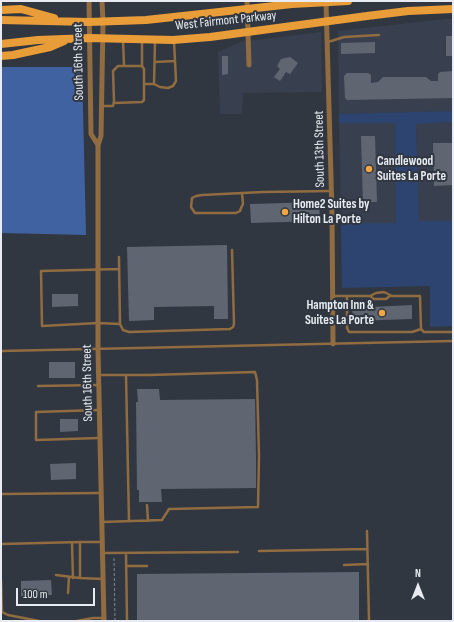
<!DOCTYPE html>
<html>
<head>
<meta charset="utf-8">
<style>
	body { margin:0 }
	#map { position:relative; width:454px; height:622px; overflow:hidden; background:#313741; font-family:"Sofia Sans Condensed",sans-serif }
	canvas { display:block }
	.frame { position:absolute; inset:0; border:2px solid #e8ecf2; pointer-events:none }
	.north { position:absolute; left:398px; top:566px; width:40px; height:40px; -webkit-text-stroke:3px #313741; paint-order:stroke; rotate:0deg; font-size:11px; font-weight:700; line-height:16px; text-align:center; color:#e8ecf2 }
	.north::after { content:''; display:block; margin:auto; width:14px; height:18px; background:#e8ecf2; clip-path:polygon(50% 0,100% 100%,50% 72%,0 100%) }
	.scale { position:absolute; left:16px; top:588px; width:79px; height:18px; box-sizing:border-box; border:2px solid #e8ecf2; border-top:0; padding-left:5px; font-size:12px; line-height:14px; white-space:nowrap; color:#e8ecf2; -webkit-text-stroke:3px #313741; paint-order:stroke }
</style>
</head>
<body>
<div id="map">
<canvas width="454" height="622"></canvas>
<div class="frame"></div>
<div class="north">N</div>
<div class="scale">100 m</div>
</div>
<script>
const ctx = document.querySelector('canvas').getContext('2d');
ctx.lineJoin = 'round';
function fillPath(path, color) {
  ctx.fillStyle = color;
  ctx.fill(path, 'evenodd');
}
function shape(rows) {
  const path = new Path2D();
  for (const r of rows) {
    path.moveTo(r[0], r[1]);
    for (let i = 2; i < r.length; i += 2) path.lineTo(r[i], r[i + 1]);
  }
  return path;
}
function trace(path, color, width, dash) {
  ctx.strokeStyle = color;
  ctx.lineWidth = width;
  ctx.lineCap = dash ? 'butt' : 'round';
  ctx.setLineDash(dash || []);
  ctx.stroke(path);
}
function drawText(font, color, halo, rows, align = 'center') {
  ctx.font = font + ' "Sofia Sans Condensed",sans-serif';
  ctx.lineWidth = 4;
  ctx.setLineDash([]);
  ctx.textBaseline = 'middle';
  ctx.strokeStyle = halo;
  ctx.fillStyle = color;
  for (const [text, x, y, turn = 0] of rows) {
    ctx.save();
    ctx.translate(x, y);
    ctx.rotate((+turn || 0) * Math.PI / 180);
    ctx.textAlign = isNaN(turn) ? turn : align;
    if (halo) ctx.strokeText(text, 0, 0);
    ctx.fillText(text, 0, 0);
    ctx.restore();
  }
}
const built = shape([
	[446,19,453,19,453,111,339,114,338,31],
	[321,32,322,92,243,93,242,114,220,114,218,52,240,42],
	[395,122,396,223,341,223,339,123],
	[453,122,453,221,419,221,416,123]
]);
const green = shape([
	[453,111,453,122,416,124,419,221,453,221,453,326,430,327,430,286,342,288,341,223,396,223,395,123,339,123,339,114]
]);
const forest = shape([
	[1,67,82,67,86,235,1,233]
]);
const building = shape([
	[446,36,453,36,453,56,446,56],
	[375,42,375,53,341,54,341,43],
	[222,56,228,56,228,74,222,75],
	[290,57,298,63,290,74,286,72,280,81,274,77,280,69,277,66,281,59],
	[453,71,453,98,347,100,345,98,344,76,347,73,368,73,371,75,371,83,378,82,383,77,426,77,431,81,438,81,438,74,440,72],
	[361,136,375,136,377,202,363,202],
	[433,143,453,143,453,185,434,186],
	[319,202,320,221,251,223,250,204],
	[227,245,228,319,214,319,214,306,154,307,154,320,129,321,127,247],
	[52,294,78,294,78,306,52,307],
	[412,305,412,319,353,321,352,308],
	[49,362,75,362,75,378,49,378],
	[137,389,159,389,160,400,255,399,256,458,256,488,161,489,162,502,139,502,139,490,137,490,136,402,138,402],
	[60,419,78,419,78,431,60,432],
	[76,463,76,479,51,480,50,464],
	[359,572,359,621,137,621,137,574],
	[51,580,52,595,21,596,21,581]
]);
const path = shape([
	[114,558,115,621]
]);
const lane = shape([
	[328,42,344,37,379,35],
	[155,62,175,61],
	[124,66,142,66,142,40],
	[144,84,154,84,155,41],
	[154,84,160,87,168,88,173,86,176,81,174,41],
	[114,103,142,102,144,100,144,69,142,66],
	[102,106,113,106,114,101,113,71,118,66,124,66,123,40],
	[242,193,243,204,241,208,240,211,236,213,195,213,191,207,192,198,196,196,202,195,263,192,331,191],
	[119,257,120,324],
	[119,269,41,271,42,326,98,323,120,324,123,330,129,332,230,329,233,327,234,324,232,250],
	[332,296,370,296,376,293,384,292,392,296,420,296,421,329],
	[347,296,347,328,349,332,412,332,421,329,424,332,453,332],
	[370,296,374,299,386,299,390,296],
	[1,351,453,341],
	[99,375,149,375,255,372,257,380,259,456,258,507,169,509,162,520,102,522],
	[126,375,129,521],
	[38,386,99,385],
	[99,410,36,412,36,440,99,438],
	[1,494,100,493],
	[147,505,148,521],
	[367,531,369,621],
	[72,543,73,578],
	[1,544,80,542],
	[259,551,367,549],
	[103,553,238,552],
	[126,553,127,621],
	[344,565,368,564],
	[126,566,147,566],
	[56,575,80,578,103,579],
	[80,578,80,542,101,542],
	[1,580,2,612,8,615,39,621],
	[68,593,69,577],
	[77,621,93,618,104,618]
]);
const street = shape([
	[89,1,91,134,98,145],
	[102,1,103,22,101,136,98,145,98,349,104,621],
	[247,1,249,65],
	[326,2,332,213,333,344]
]);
const primary = shape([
	[1,10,21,9,54,18],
	[1,20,89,22,146,20,247,9,292,4,348,1],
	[1,44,38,40,90,38,173,40,210,37,367,16,408,11,453,9],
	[1,56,13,55,50,47,64,41]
]);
const markers = [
	[369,169,4,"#f2a541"],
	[285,212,4,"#f2a541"],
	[382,313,4,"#f2a541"]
];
const streetNames = [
	["West Fairmont Parkway",226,21,-6],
	["South 16th Street",79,62,-91],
	["South 13th Street",320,149,-91],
	["South 16th Street",88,383,-91]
];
const poiNames = [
	["Candlewood",377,162],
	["Suites La Porte",377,177],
	["Home2 Suites by",293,205],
	["Hilton La Porte",293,220],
	["Hampton Inn &",374,306,"right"],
	["Suites La Porte",374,321,"right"]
];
fillPath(built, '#38404f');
fillPath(green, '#2d4470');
fillPath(forest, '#4062a1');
fillPath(building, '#606671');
trace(path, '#81868f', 1, [3, 2]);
trace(lane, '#916c40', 2.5);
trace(street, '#916c40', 5);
trace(primary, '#e99d38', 8);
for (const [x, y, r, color] of markers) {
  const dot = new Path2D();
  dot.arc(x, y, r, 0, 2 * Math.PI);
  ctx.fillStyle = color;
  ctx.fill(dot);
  trace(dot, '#313741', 1.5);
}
drawText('13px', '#e8ecf2', '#313741', streetNames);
drawText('bold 13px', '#e8ecf2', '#313741', poiNames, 'left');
</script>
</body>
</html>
